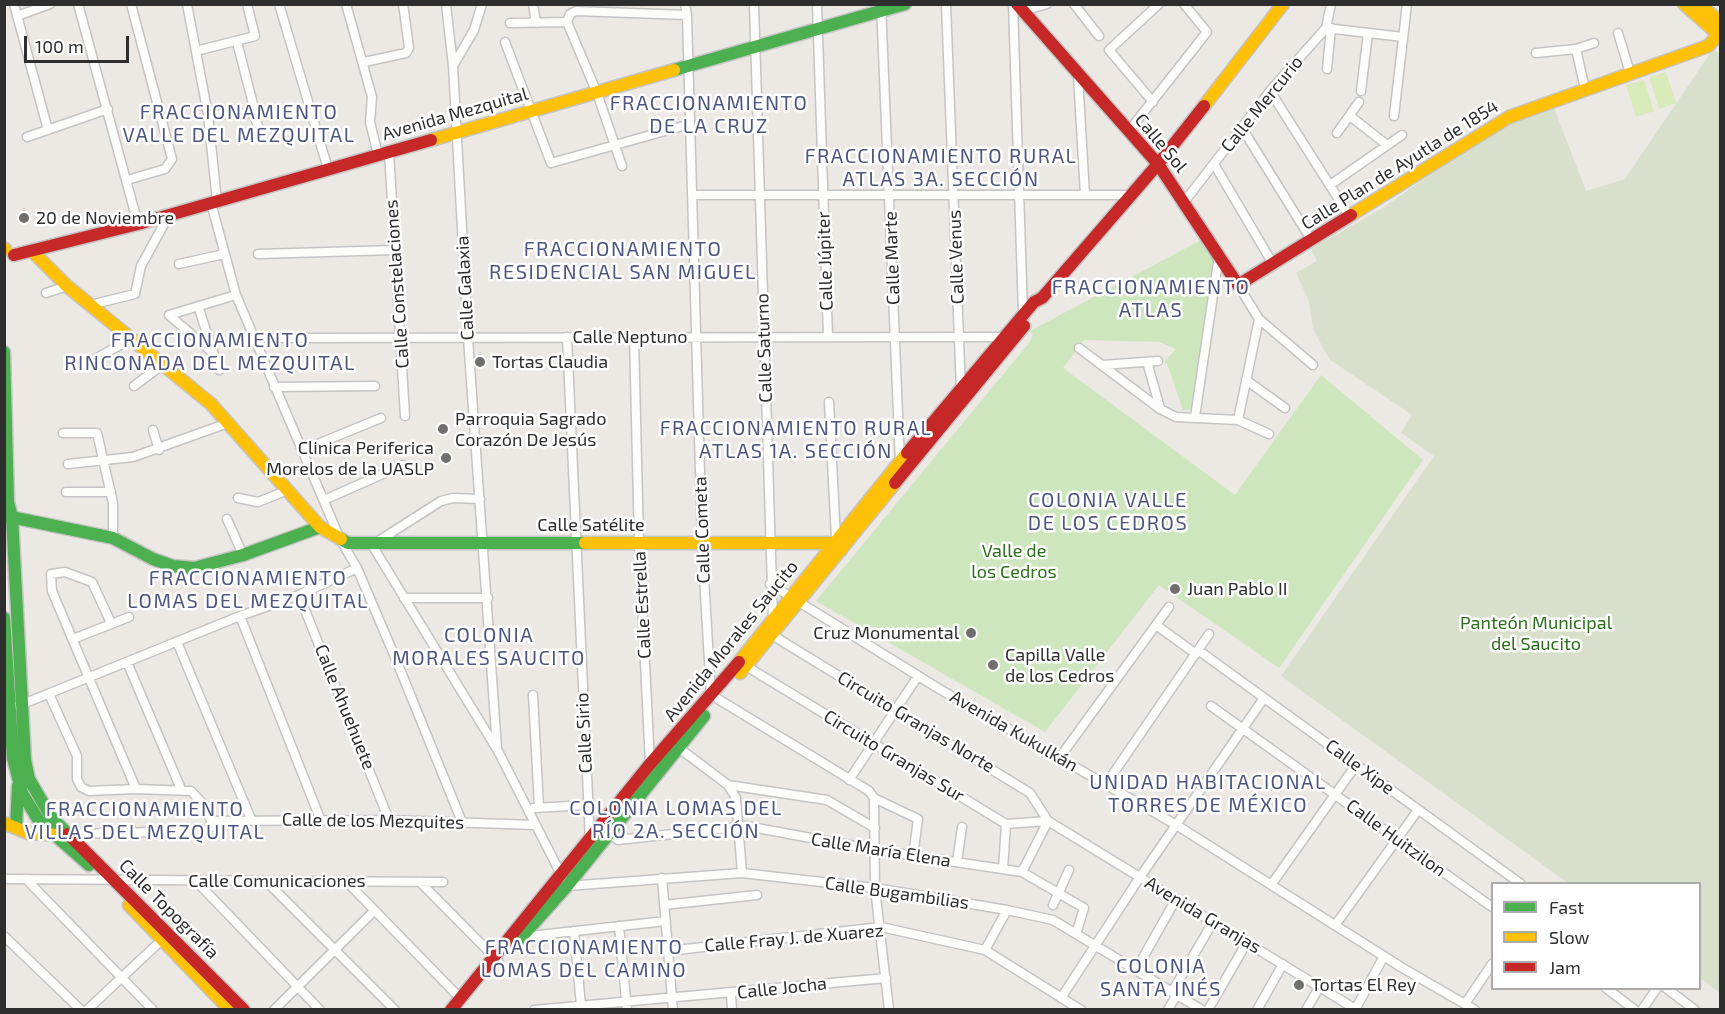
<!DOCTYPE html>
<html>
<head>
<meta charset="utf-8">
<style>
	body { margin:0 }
	#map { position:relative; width:1725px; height:1014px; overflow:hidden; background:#ece8e4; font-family:"Exo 2",sans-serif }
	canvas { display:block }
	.frame { position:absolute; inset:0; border:6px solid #2e2e2e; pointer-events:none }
	.legend { position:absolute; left:1491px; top:882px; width:210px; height:108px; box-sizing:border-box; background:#fff; border:2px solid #ababab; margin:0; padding:8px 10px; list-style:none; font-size:18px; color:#2e2e2e }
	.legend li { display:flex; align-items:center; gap:12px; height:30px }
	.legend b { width:30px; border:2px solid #ababab }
	.scale { position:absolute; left:24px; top:36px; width:105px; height:27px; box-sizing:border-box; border:3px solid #2e2e2e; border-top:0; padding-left:8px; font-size:18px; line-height:21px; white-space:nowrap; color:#2e2e2e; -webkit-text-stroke:4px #fff; paint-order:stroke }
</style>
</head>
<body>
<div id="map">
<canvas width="1725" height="1014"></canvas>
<div class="frame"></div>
<ul class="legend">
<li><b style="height:8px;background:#4caf50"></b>Fast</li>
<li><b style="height:8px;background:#ffc107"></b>Slow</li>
<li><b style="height:8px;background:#c62828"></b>Jam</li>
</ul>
<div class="scale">100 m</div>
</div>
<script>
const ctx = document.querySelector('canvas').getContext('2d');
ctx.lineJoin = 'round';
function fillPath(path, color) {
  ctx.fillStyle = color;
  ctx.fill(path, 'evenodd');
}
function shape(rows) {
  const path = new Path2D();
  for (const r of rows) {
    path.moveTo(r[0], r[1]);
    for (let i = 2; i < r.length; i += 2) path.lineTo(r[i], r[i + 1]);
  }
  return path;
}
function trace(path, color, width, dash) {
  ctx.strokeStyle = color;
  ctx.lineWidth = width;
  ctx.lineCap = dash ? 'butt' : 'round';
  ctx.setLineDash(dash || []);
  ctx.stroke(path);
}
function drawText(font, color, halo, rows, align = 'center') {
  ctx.font = font + ' "Exo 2",sans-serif';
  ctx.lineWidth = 5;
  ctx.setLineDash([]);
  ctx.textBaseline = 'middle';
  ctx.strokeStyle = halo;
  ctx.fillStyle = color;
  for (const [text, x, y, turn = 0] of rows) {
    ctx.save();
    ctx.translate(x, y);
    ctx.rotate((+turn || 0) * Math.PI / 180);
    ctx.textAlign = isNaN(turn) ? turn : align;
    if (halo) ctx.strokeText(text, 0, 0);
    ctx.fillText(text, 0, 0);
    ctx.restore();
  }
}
const green = shape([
	[1203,239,1216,260,1191,410,1183,410,1167,364,1164,362,1176,349,1159,342,1084,340,1063,368,1235,495,1321,375,1423,460,1279,668,1159,585,1045,732,816,601,1029,343,1033,335,1030,331]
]);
const cemetery = shape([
	[1713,49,1720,54,1720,993,1700,978,1700,884,1568,883,1281,676,1434,456,1401,433,1412,415,1329,359,1313,329,1309,301,1296,273,1317,261,1311,249,1384,207,1503,123,1553,105,1586,191,1625,179]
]);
const pitch = shape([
	[1666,72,1676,103,1659,109,1649,77],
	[1644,80,1654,111,1636,117,1626,85]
]);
const street = shape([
	[14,4,48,130],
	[78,4,138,224],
	[187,4,208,115,217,201],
	[279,4,328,169],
	[346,4,372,97,370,122,378,155],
	[446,4,453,66,468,338,497,748],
	[533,4,536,23],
	[685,4,687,15,702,542,711,696],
	[754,4,773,620],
	[817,4,828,337],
	[881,4,900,463],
	[946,4,961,391],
	[1013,4,1023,314],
	[1074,4,1099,36],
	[1023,11,1047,4],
	[17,16,50,4],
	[510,23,567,22],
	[1326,28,1403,37],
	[1618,33,1630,73],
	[237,42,254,108,253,113],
	[505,42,551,163,690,124],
	[1576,49,1585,89],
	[196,51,255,36,247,4],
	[1536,53,1576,49,1594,43],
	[364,62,406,53,409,48,403,4],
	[453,66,474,30,482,4],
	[1327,69,1331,28],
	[1078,76,1085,195],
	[1270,91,1350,217],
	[1361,91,1368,33],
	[1153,102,1109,50,1159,4],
	[253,113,263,139],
	[208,115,253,113],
	[1350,116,1387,145],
	[1394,116,1407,4],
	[1242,128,1312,241],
	[1128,132,1207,32,1184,4],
	[1337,133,1359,102],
	[27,137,108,109],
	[389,152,405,416],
	[1214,164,1273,264],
	[622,166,597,93,567,22,570,14,576,11,687,15],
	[127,180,165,169,172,159,131,4],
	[1330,185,1402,135],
	[692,195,1129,195],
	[1185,201,1270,91,1326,28,1331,4],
	[211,203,236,295,340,539,357,568,395,657,462,822],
	[258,254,395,250],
	[179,264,224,254],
	[1238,285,1259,319,1313,365],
	[46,293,67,286],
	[90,305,135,294,141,266,169,215],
	[198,306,219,370],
	[567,337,590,840],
	[634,337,639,542,650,764],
	[255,338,1005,337],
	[1079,348,1160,409,1176,417,1238,420,1269,434],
	[213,353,169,315,236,295],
	[95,359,131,339],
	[1147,362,1160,408],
	[1102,365,1158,361],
	[1246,380,1285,408],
	[134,386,162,365],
	[274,387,375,386],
	[829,402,836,539],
	[1195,417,1219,255],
	[1238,420,1259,319],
	[153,430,159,450],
	[63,433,97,433,113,503,113,538],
	[303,450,381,418],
	[68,464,133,457,228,423],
	[66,492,111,492],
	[238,498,258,502,288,490],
	[480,499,453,498,441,501,372,545,498,751,567,886,742,873,875,888,1007,910,1053,920,1202,1010],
	[324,500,403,465],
	[227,519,243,555],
	[770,584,941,690,1178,826,1401,967,1475,1010],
	[299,595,389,820],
	[404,598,488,598],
	[240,616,321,821],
	[111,623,92,582,65,572,51,574,52,591,136,789],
	[1156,625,1196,654],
	[772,635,1030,793,1048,821,1357,1010],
	[73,639,129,617],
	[177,642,251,819],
	[1198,650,1521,884],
	[127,662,181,789],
	[746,666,1006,824,1048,821],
	[49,694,77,756,77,779,81,787,89,791,136,789,191,791,205,806,211,821,211,827,204,831,68,834],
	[533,695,539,807],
	[718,699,869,791,874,798,918,819,913,856],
	[18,706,240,616,299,595,357,568],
	[1211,706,1492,907],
	[675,745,728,785,827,800,875,828],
	[1060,757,1169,607],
	[849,780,918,676],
	[1106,784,1209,634],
	[728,785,736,798,742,873],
	[874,798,875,888,889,1010],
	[534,808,587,805],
	[211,821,389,820,535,825],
	[609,834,618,840,746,826,876,850,1022,872,1084,908,1076,934],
	[957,862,962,827],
	[1003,869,1006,824],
	[1022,872,1048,821],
	[662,878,673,1010],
	[4,879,443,882],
	[26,879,153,1010],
	[195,880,320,1010],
	[346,881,460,998],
	[267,882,395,1010],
	[420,882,499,962],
	[1271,885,1356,765],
	[664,905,757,895],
	[1053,905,1069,870],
	[1336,924,1418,810],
	[619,926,627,1010],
	[574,931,581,1006],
	[4,936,81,1010],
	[521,937,666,921],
	[985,950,1007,910],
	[668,951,881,927,985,950,1081,1010],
	[1136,970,1176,899],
	[1606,988,1635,1010],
	[1666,988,1695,1010],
	[1172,992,1213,922],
	[731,993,732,1010],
	[1061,998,1140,877,1264,698],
	[1465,1004,1492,964],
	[87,1010,166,936],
	[274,1010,374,911],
	[534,1010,886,978],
	[1168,1010,1177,994],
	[1208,1010,1247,942],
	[1257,1010,1283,964],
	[1306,1010,1320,986],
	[1355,1010,1384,956],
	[1642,1010,1657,988]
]);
const fast = shape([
	[674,70,905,4],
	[4,352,8,502,12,517,25,760,29,779,51,817,68,834],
	[6,516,113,538,153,559,173,566,194,568,243,555,320,527],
	[341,539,348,543,585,543],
	[4,618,13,758,22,793,39,821,89,865],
	[16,828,18,786],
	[518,941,567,886,704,716]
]);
const slow = shape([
	[1684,4,1720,36],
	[1699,4,1720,22],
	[1204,106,1283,4],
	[431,140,674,70],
	[1351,215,1509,117,1708,46,1720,33],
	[4,249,5,249],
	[33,252,67,286,211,404,320,527,341,539],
	[585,543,833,543,841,550],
	[739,662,907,453],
	[740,673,895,483],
	[4,823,28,833,58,835],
	[129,905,230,1010]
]);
const jam = shape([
	[1017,4,1158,164,1238,285,1351,215],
	[14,255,138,224,431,140],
	[907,453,1034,302,1042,298,1158,164,1204,106],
	[895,483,1024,326],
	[68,834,244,1010],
	[451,1010,650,764,739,662]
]);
const markers = [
	[24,218,6,"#706f6e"],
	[480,362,6,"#706f6e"],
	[443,429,6,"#706f6e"],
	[446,458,6,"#706f6e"],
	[1175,589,6,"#706f6e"],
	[971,633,6,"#706f6e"],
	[993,665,6,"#706f6e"],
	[1299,985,6,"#706f6e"]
];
const streetNames = [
	["Calle Mercurio",1262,104,-51],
	["Avenida Mezquital",455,114,-16],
	["Calle Sol",1161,143,50],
	["Calle Plan de Ayutla de 1854",1400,165,-32],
	["Calle Venus",956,257,-92],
	["Calle Marte",892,258,-92],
	["Calle Júpiter",825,261,-92],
	["Calle Constelaciones",397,284,-94],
	["Calle Galaxia",465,288,-93],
	["Calle Neptuno",630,337],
	["Calle Saturno",764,348,-92],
	["Calle Satélite",591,525],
	["Calle Cometa",702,530,-92],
	["Calle Estrella",642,605,-93],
	["Avenida Morales Saucito",731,641,-51],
	["Calle Ahuehuete",345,707,68],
	["Circuito Granjas Norte",916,722,31],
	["Avenida Kukulkán",1014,731,30],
	["Calle Sirio",584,733,-93],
	["Circuito Granjas Sur",894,756,31],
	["Calle Xipe",1360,767,36],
	["Calle de los Mezquites",373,821,1],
	["Calle Huitzilon",1396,838,36],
	["Calle María Elena",881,850,9],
	["Calle Comunicaciones",277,881],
	["Calle Bugambilias",897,893,8],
	["Calle Topografía",169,909,45],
	["Avenida Granjas",1203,915,31],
	["Calle Fray J. de Xuarez",794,938,-5],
	["Calle Jocha",782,988,-6]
];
const poiNames = [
	["20 de Noviembre",36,218],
	["Tortas Claudia",492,362],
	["Parroquia Sagrado",455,419],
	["Corazón De Jesús",455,440],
	["Clinica Periferica",434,448,"right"],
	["Morelos de la UASLP",434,469,"right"],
	["Juan Pablo II",1187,589],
	["Cruz Monumental",959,633,"right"],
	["Capilla Valle",1005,655],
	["de los Cedros",1005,676],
	["Tortas El Rey",1311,985]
];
const parkNames = [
	["Valle de",1014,551],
	["los Cedros",1014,572],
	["Panteón Municipal",1536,623],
	["del Saucito",1536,644]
];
const neighbourhoodNames = [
	["FRACCIONAMIENTO",709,103],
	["DE LA CRUZ",709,126],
	["FRACCIONAMIENTO",239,112],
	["VALLE DEL MEZQUITAL",239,135],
	["FRACCIONAMIENTO RURAL",941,156],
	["ATLAS 3A. SECCIÓN",941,179],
	["FRACCIONAMIENTO",623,249],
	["RESIDENCIAL SAN MIGUEL",623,272],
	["FRACCIONAMIENTO",1151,287],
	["ATLAS",1151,310],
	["FRACCIONAMIENTO",210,340],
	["RINCONADA DEL MEZQUITAL",210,363],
	["FRACCIONAMIENTO RURAL",796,428],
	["ATLAS 1A. SECCIÓN",796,451],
	["COLONIA VALLE",1108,500],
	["DE LOS CEDROS",1108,523],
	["FRACCIONAMIENTO",248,578],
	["LOMAS DEL MEZQUITAL",248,601],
	["COLONIA",489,635],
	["MORALES SAUCITO",489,658],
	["UNIDAD HABITACIONAL",1208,782],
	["TORRES DE MÉXICO",1208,805],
	["COLONIA LOMAS DEL",676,808],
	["RÍO 2A. SECCIÓN",676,831],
	["FRACCIONAMIENTO",145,809],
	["VILLAS DEL MEZQUITAL",145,832],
	["FRACCIONAMIENTO",584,947],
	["LOMAS DEL CAMINO",584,970],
	["COLONIA",1161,966],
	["SANTA INÉS",1161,989]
];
fillPath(green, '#cee6be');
fillPath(cemetery, '#d8e0cc');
fillPath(pitch, '#d9eabb');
trace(street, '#c5c4c5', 11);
trace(fast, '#c5c4c5', 15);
trace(slow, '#c5c4c5', 15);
trace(jam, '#c5c4c5', 15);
trace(street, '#fcfcfb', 8);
trace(fast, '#4caf50', 12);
trace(slow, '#ffc107', 12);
trace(jam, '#c62828', 12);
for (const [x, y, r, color] of markers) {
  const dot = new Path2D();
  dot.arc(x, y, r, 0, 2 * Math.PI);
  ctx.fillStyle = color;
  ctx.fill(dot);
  trace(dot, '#fff', 2);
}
drawText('18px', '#2e2e2e', '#fff', streetNames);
drawText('18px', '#2e2e2e', '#fff', poiNames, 'left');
drawText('18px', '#2c6e1b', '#fff', parkNames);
ctx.letterSpacing = '1.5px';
drawText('20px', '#4d5680', '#fff', neighbourhoodNames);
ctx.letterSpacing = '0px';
</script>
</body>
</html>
